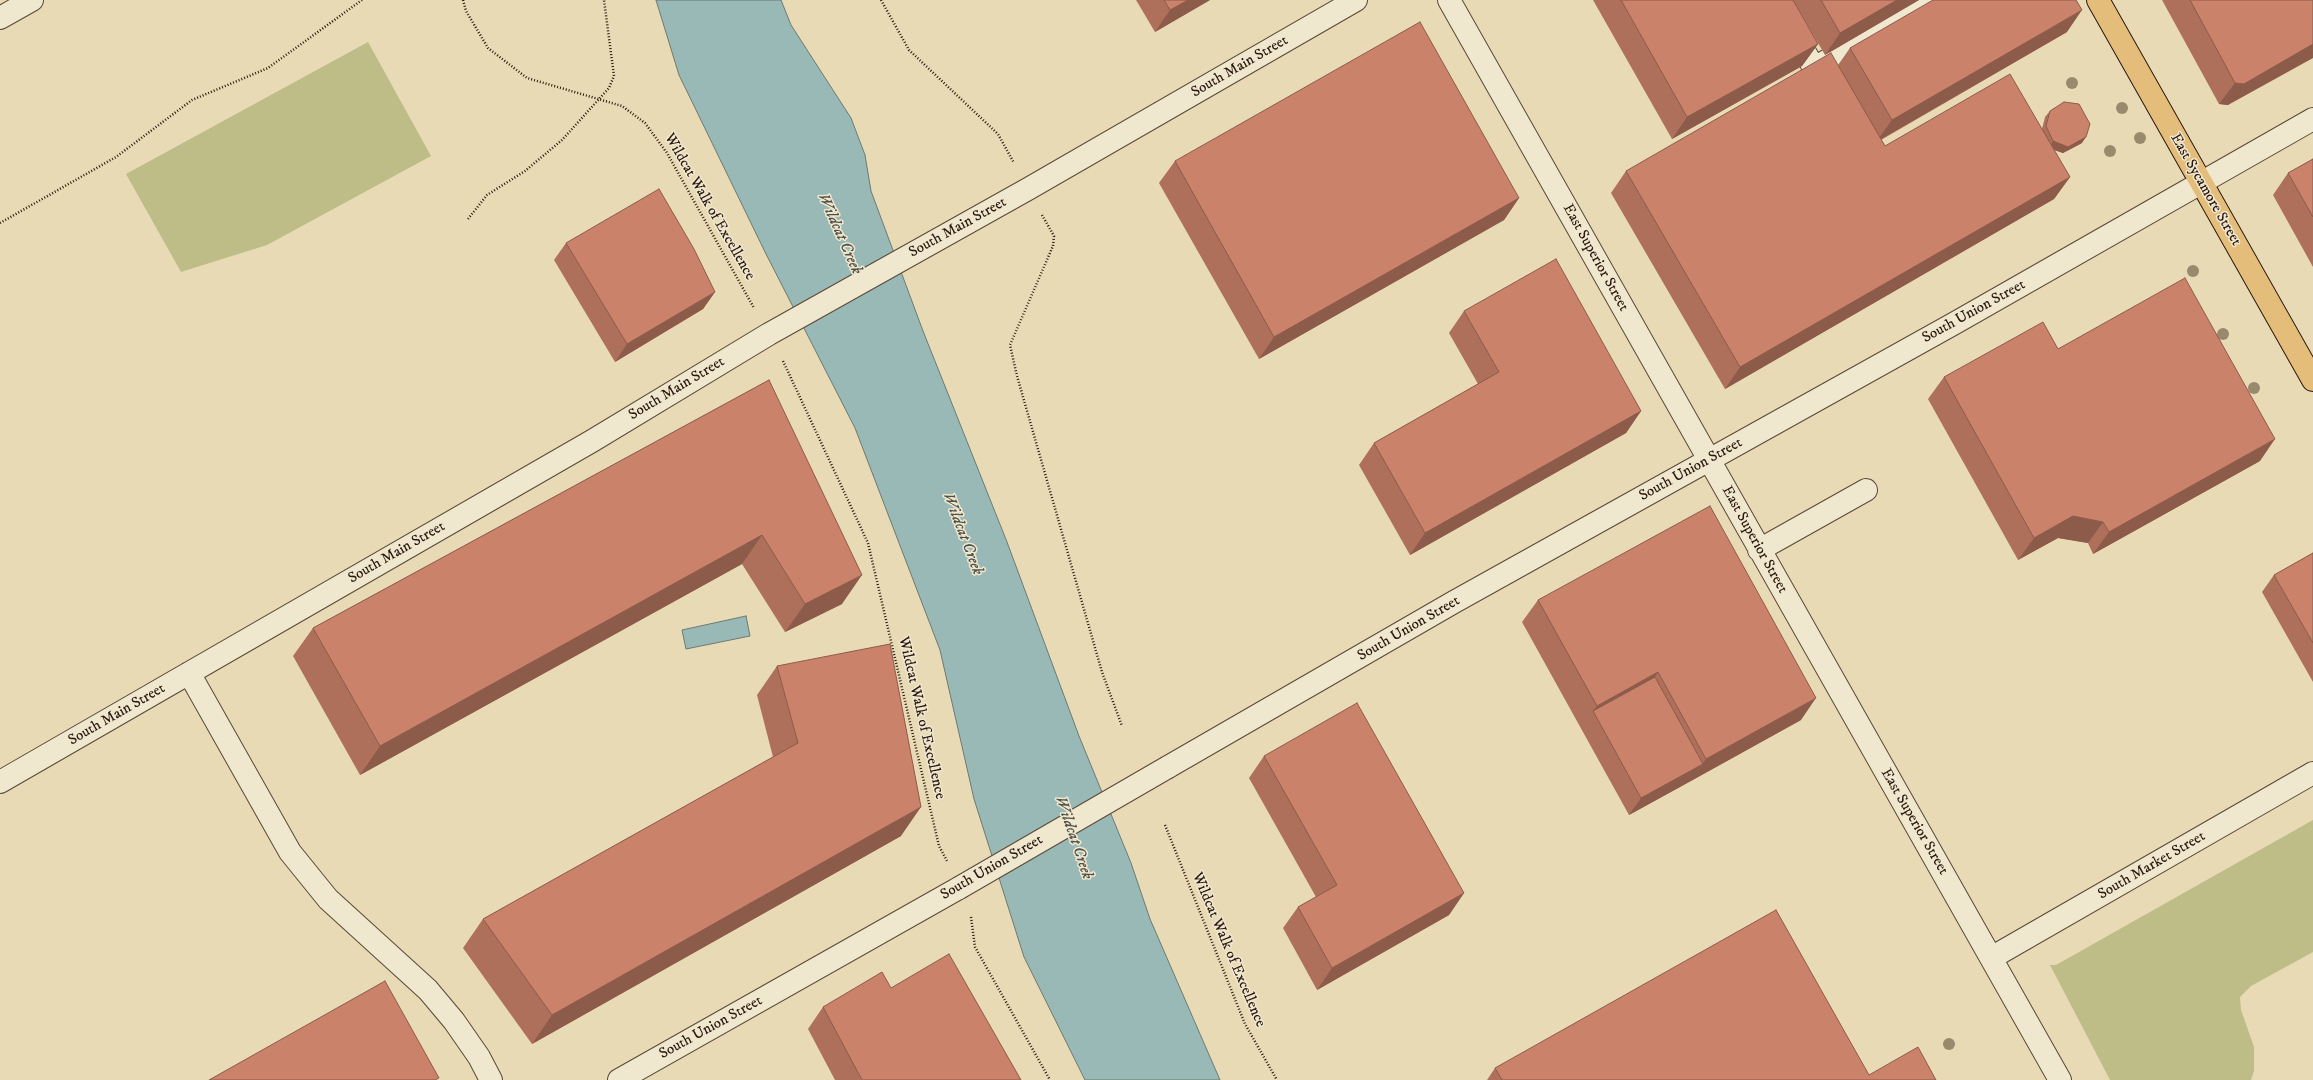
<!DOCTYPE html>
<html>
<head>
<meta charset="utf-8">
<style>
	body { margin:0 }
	canvas { display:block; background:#e8dab5 }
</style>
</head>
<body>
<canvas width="2313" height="1080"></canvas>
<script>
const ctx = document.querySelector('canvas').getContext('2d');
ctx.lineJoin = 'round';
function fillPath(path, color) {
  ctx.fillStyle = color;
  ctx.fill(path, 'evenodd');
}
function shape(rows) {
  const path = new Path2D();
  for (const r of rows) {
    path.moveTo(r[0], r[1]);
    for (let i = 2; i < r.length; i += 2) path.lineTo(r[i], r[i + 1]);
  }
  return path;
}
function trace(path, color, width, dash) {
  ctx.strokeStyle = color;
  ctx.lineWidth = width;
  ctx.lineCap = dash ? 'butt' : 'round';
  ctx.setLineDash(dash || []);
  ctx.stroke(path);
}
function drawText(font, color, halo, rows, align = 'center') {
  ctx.font = font + ' "IM FELL DW Pica",serif';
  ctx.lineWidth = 3;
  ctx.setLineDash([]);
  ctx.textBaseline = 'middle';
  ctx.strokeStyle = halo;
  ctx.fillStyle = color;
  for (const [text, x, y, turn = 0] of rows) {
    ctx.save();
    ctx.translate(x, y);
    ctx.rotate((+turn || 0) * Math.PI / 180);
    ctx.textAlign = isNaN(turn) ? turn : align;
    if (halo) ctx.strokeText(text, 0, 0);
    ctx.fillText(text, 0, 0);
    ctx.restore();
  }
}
const green = shape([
	[368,42,431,156,267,245,181,272,126,174],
	[2313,820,2313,952,2251,986,2240,997,2241,1010,2254,1047,2254,1071,2251,1080,2110,1080,2050,965,2056,965]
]);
const water = shape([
	[656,0,781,0,791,25,851,118,865,155,871,191,923,331,1007,542,1079,736,1131,863,1150,919,1220,1080,1085,1080,1024,957,974,799,940,650,855,428,766,254,679,75,656,0],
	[746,616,750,636,686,649,682,630,746,616]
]);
const path = shape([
	[463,0,466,11,488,48,527,78,622,106,645,123,667,153,754,308],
	[881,0,909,50,998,134,1014,163],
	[1042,215,1054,236,1053,246,1010,345,1017,376,1102,672,1122,726],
	[468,219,487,195,525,171,562,140,609,88,614,76,604,0],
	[0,223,116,157,192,100,268,68,362,0],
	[783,361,868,543,939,846,947,861],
	[1165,825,1245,1024,1277,1080],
	[971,917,975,947,1050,1080]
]);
const minor = shape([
	[1449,0,2060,1080],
	[1775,0,1814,68,1934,0],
	[0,18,32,0],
	[1759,550,1866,490],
	[189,673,290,852,328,899,428,990,454,1021,479,1057,491,1080],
	[1168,767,1454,602,1955,323,2313,119],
	[0,782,592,441,769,334,1028,189,1356,0],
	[1991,958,2313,773],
	[619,1080,959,888]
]);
const major = shape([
	[2098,0,2313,380]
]);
const minorBridge = shape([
	[959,888,1168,767]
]);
const trees = [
	[2072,83],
	[2122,108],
	[2140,138],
	[2110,151],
	[2193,271],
	[2223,334],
	[2254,388],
	[1949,1044]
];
const wall = shape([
	[1136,0,1210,0,1155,32],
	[1593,0,1793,0,1818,44,1802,66,1672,139],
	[1793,0,1919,0,1825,55],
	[2162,0,2313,0,2228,105,2219,104],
	[2067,32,1881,140,1885,146,2042,129,2045,117,2050,111,2082,143,2063,153,2054,150,2070,177,2054,199,1725,389,1611,193,1626,171,1838,65,1850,48],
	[2313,159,2313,267,2273,195,2288,173],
	[1175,161,1519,198,1504,220,1259,359,1159,183],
	[566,243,715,292,703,309,615,362,554,260],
	[1464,311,1641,411,1626,433,1410,555,1359,465,1374,443,1478,384,1449,333],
	[2058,349,2260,461,2093,554,2088,543,2058,538,2018,560,1928,399,1944,377],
	[769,380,842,604,785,632,742,564,360,775,293,656,313,628],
	[2313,553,2313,682,2262,592,2274,575],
	[1538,600,1801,720,1629,815,1522,622],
	[777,666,901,836,532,1044,463,948,483,919,773,757,757,695],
	[1264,756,1464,893,1449,915,1317,990,1283,928,1298,907,1316,897,1249,778],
	[891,988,1021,1080,835,1080,808,1029,823,1007],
	[1495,1068,1869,1075,1936,1080,1487,1080]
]);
const shadedWall = shape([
	[1188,0,1210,0,1155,32,1170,10],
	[1897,0,1919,0,1825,55,1840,33],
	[2082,10,2067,32,1876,142,1892,120],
	[1818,44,1802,66,1672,139,1687,117],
	[2313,44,2313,58,2228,105,2219,104,2235,83],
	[2086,137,2082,143,2063,153,2049,148,2053,141],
	[2070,177,2054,199,1725,389,1740,367],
	[1519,198,1504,220,1259,359,1274,337],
	[715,292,703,309,615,362,627,344],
	[1641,411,1626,433,1410,555,1425,533],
	[2275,439,2260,461,2093,554,2109,532],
	[2073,516,2103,522,2088,543,2058,538,2018,560,2034,538],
	[762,535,742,564,360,775,380,746],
	[862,575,842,604,785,632,805,604],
	[1658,672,1643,694,1593,711,1597,706],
	[1816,698,1801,720,1691,781,1706,759],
	[1703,764,1691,781,1629,815,1641,798],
	[921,807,901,836,532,1044,552,1015],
	[1464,893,1449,915,1317,990,1332,968]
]);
const building = shape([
	[1164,0,1188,0,1170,10,1164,0],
	[1621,0,1793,0,1818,44,1687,117,1621,0],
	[1821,0,1897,0,1840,33,1821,0],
	[1933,0,2076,0,2082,10,1892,120,1850,48,1933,0],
	[2190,0,2313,0,2313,44,2244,84,2235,83,2190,0],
	[1420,22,1519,198,1274,337,1175,161,1420,22],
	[1831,53,1885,146,2010,74,2070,177,1740,367,1626,171,1831,53],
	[2064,102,2079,104,2090,124,2086,137,2068,147,2053,141,2046,126,2050,111,2064,102],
	[2313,159,2313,217,2288,173,2313,159],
	[659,189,694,249,715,292,627,344,566,243,659,189],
	[1556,259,1641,411,1425,533,1374,443,1499,372,1464,311,1556,259],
	[2185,278,2275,439,2109,532,2103,522,2073,516,2034,538,1944,377,2043,322,2058,349,2185,278],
	[769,380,862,575,805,604,762,535,380,746,313,628,769,380],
	[1710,506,1816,698,1706,759,1658,672,1597,706,1538,600,1710,506],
	[2313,553,2313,643,2274,575,2313,553],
	[890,644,921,807,552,1015,483,919,798,743,777,666,890,644],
	[1655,677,1703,764,1641,798,1593,711,1655,677],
	[1357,703,1464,893,1332,968,1298,907,1337,885,1264,756,1357,703],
	[1776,910,1869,1075,1918,1047,1936,1080,1502,1080,1495,1068,1776,910],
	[949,954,1021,1080,862,1080,823,1007,882,972,891,988,949,954],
	[385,981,439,1078,435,1080,209,1080,385,981]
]);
const streetNames = [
	["South Main Street",1240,67,-30],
	["East Sycamore Street",2205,190,60],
	["Wildcat Walk of Excellence",709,207,60],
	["South Main Street",958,228,-29],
	["East Superior Street",1595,258,61],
	["South Union Street",1974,312,-29],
	["South Main Street",677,389,-31],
	["South Union Street",1691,470,-29],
	["East Superior Street",1754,540,61],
	["South Main Street",397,553,-30],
	["South Union Street",1409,629,-30],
	["South Main Street",117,715,-30],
	["Wildcat Walk of Excellence",921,718,77],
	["East Superior Street",1914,822,60],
	["South Market Street",2152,866,-30],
	["South Union Street",992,868,-30],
	["Wildcat Walk of Excellence",1228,950,67],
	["South Union Street",711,1028,-29]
];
const waterNames = [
	["Wildcat Creek",839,234,66],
	["Wildcat Creek",962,534,69],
	["Wildcat Creek",1073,838,71]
];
fillPath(green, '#bebd88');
fillPath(water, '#99b9b6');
trace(water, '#6c7972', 1);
trace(minor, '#594837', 24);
trace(major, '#29180d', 24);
trace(path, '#29180d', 2.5, [1, 2]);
trace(minor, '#f0e7cf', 22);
trace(major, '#e4bd7a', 22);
trace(minorBridge, '#594837', 24, []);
trace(minorBridge, '#f0e7cf', 22);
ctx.fillStyle = '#988b6d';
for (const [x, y] of trees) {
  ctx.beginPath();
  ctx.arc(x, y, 6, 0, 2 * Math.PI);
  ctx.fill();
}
fillPath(wall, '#ae705b');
fillPath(shadedWall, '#8d5b4a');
fillPath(building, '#ca826a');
trace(building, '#8d5b4a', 1);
drawText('15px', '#29180d', '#f0e7cf', streetNames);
drawText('italic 16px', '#505048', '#f0e7cf', waterNames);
</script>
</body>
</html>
